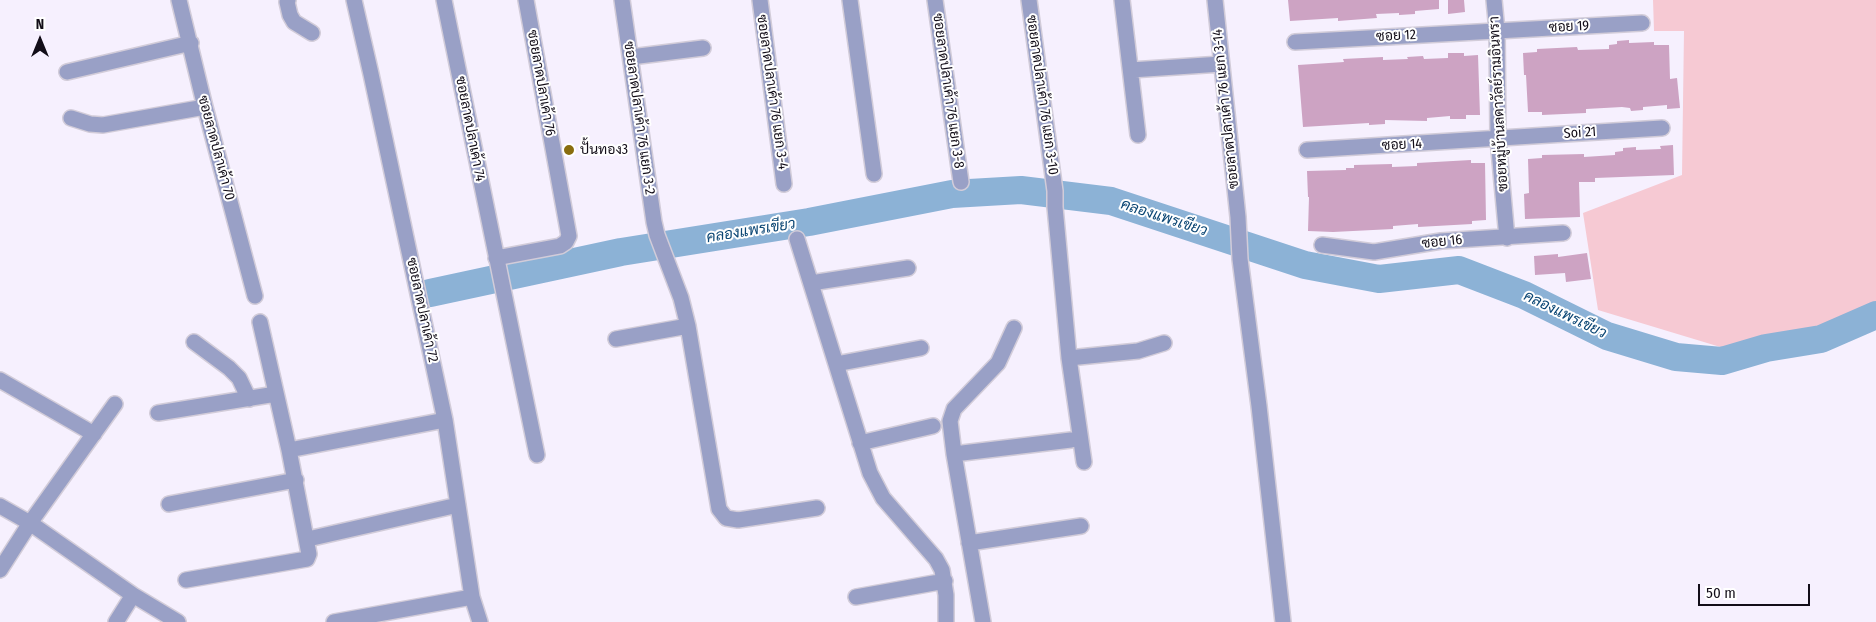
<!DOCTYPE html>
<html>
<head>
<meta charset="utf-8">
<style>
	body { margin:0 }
	#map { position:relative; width:1876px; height:622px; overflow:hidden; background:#f6f0fe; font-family:"Fira Sans Condensed",sans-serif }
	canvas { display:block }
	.north { position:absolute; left:15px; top:15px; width:50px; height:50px; -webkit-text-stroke:4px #fff; paint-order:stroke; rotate:0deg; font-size:14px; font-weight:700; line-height:20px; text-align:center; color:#120d18 }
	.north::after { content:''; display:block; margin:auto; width:18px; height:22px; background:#120d18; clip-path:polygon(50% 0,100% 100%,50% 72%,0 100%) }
	.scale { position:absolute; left:1698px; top:584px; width:112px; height:22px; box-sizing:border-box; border:2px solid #120d18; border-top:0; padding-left:6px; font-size:15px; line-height:18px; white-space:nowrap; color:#120d18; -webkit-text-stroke:4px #fff; paint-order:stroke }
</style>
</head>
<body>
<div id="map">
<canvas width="1876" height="622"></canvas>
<div class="north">N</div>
<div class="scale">50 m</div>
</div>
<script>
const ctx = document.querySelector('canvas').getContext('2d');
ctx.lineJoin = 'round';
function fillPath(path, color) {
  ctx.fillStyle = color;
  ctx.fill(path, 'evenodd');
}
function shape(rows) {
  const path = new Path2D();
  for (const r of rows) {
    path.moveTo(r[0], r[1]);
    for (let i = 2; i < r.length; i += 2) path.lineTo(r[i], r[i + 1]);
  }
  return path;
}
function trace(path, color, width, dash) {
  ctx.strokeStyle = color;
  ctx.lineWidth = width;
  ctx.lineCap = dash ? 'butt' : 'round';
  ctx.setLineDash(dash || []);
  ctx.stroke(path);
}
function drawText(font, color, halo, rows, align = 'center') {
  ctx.font = font + ' "Fira Sans Condensed",Sarabun,sans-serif';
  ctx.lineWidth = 4;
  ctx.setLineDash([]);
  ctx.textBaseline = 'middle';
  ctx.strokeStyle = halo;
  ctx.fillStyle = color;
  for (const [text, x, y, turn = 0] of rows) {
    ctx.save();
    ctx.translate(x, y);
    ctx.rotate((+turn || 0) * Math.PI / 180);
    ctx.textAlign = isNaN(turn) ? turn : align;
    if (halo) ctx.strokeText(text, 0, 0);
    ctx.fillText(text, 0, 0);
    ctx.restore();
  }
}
const green = shape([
	[1653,0,1876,0,1876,304,1828,324,1727,349,1598,310,1583,213,1682,175,1684,31,1654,31]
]);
const river = shape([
	[430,293,621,252,809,222,952,194,1021,190,1111,201,1305,265,1379,279,1459,270,1524,295,1607,336,1676,357,1722,361,1766,348,1821,339,1876,315]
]);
const building = shape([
	[1288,0,1439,0,1439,9,1415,11,1415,14,1399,15,1399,13,1376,14,1377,18,1338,21,1338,18,1290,21],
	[1448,0,1464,0,1465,12,1448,14],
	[1629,40,1629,43,1654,42,1654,45,1669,45,1670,79,1677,78,1680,108,1667,109,1667,105,1643,107,1643,110,1631,111,1630,108,1622,107,1586,109,1586,113,1542,115,1542,112,1528,112,1526,75,1524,75,1523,53,1537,52,1537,49,1577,47,1578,50,1609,49,1609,45,1617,44,1617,41],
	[1448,53,1464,53,1464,56,1478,55,1480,115,1466,115,1466,119,1450,119,1450,116,1427,118,1427,121,1385,120,1385,124,1369,125,1369,123,1303,127,1298,65,1344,62,1343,59,1383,57,1383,60,1408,59,1407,57,1423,56,1424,59,1448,58],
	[1673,145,1674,175,1595,178,1595,182,1579,182,1580,217,1525,219,1524,194,1529,193,1528,159,1542,158,1542,155,1584,154,1584,157,1615,155,1615,152,1623,151,1623,148,1636,147,1636,150,1661,149,1660,146],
	[1471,160,1471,163,1485,163,1486,220,1472,221,1472,224,1418,227,1418,224,1393,226,1393,229,1333,232,1308,231,1309,197,1308,197,1307,171,1346,170,1346,168,1354,168,1354,165,1392,164,1392,167,1417,166,1417,163],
	[1587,253,1591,279,1566,282,1565,273,1535,275,1534,256,1558,254,1558,257]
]);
const minor = shape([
	[179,0,205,107,255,296],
	[288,0,287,2,290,15,294,22,312,33],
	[354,0,371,74,445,420,472,597,480,622],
	[444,0,537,455],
	[622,0,654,222,657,235,681,298,688,326,719,509,726,518,738,520,817,508],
	[760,0,784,184],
	[850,0,874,174],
	[935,0,961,182],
	[1029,0,1055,191,1055,207,1069,358,1084,462],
	[1122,0,1138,135],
	[1215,0,1238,217,1240,259,1259,406,1283,622],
	[1494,0,1497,31,1498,139,1507,238],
	[1295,42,1642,23],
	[631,57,703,48],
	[1131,70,1221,64],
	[67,72,191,43],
	[71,118,90,124,103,125,205,107],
	[1307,150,1662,128],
	[797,239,870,473,883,498,936,559,942,570,946,595,946,622],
	[1322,245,1374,252,1441,241,1563,233],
	[496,258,560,246,566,242,569,236,526,0],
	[811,283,908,268],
	[616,339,688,326],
	[194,342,229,368,239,378,249,399],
	[1069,358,1138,351,1164,343],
	[836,364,921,348],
	[0,380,94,434],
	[158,413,276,394],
	[860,443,933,426],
	[289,450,445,420],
	[954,454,1071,440],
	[169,504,296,480],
	[0,506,30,523,133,595,178,622],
	[308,539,458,505],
	[969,543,1081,526],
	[0,570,30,523,115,404],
	[186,580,307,559,309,554,289,450,260,322],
	[856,597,945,581],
	[116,622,133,595],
	[334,622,472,597],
	[983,622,954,454,950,421,954,409,998,363,1014,328]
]);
const markers = [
	[569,150,6,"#896d0e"]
];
const streetNames = [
	["ซอย 19",1569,27,-3],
	["ซอย 12",1396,36,-3],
	["ซอยลาดปลาเค้า 76",541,83,80],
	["ซอยลาดปลาเค้า 76 แยก 3-8",948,91,82],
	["ซอยลาดปลาเค้า 76 แยก 3-4",772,92,82],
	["ซอยลาดปลาเค้า 76 แยก 3-10",1042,95,82],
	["ซอยหมู่บ้านลดาวัลย์รามอินทรา",1499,104,-93],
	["ซอยลาดปลาเค้า 76 แยก 3-14",1226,109,-96],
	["ซอยลาดปลาเค้า 76 แยก 3-2",639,118,82],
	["ซอยลาดปลาเค้า 74",470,129,79],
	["Soi 21",1580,133,-4],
	["ซอย 14",1402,145,-3],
	["ซอยลาดปลาเค้า 70",216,148,75],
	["ซอย 16",1442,242,-6],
	["ซอยลาดปลาเค้า 72",422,310,78]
];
const poiNames = [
	["ปั้นทอง3",580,150]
];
const waterNames = [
	["คลองแพรเขียว",1164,218,18],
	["คลองแพรเขียว",751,231,-9],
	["คลองแพรเขียว",1565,315,26]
];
fillPath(green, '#f6c9d3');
trace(river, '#8cb2d6', 28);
fillPath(building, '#cda3c3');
trace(minor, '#d2ccd9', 18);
trace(minor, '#99a0c6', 15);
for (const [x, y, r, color] of markers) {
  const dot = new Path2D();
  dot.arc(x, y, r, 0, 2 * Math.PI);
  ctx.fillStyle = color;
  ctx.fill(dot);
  trace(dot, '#fff', 2);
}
drawText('14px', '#120d18', '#fff', streetNames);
drawText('14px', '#120d18', '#fff', poiNames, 'left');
drawText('italic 15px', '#0b4674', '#fff', waterNames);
</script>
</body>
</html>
